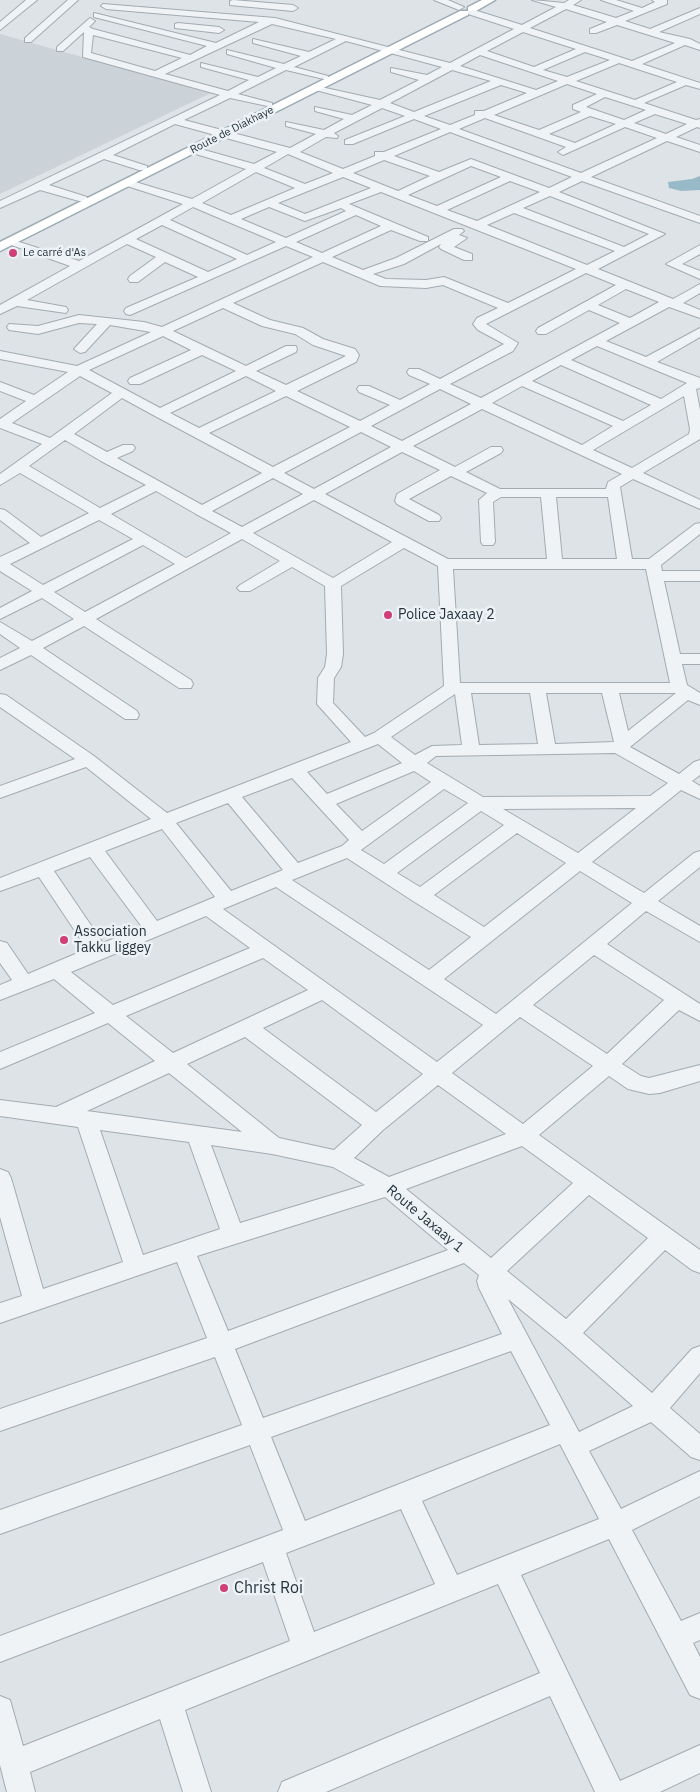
<!DOCTYPE html>
<html>
<head>
<meta charset="utf-8">
<style>
	body { margin:0 }
	canvas { display:block; background:#dde3e7 }
</style>
</head>
<body>
<canvas width="700" height="1792"></canvas>
<script>
const ctx = document.querySelector('canvas').getContext('2d');
ctx.lineJoin = 'round';
function fillPath(path, color) {
  ctx.fillStyle = color;
  ctx.fill(path, 'evenodd');
}
function shape(rows) {
  const path = new Path2D();
  for (const r of rows) {
    path.moveTo(r[0], r[1]);
    for (let i = 2; i < r.length; i += 2) path.lineTo(r[i], r[i + 1]);
  }
  return path;
}
function trace(path, color, width, dash) {
  ctx.strokeStyle = color;
  ctx.lineWidth = width;
  ctx.lineCap = dash ? 'butt' : 'round';
  ctx.setLineDash(dash || []);
  ctx.stroke(path);
}
function drawText(font, color, halo, rows, align = 'center') {
  ctx.font = font + ' "IBM Plex Sans",sans-serif';
  ctx.lineWidth = 5;
  ctx.setLineDash([]);
  ctx.textBaseline = 'middle';
  ctx.strokeStyle = halo;
  ctx.fillStyle = color;
  for (const [text, x, y, turn = 0] of rows) {
    ctx.save();
    ctx.translate(x, y);
    ctx.rotate((+turn || 0) * Math.PI / 180);
    ctx.textAlign = isNaN(turn) ? turn : align;
    if (halo) ctx.strokeText(text, 0, 0);
    ctx.fillText(text, 0, 0);
    ctx.restore();
  }
}
const built = shape([
	[0,34,211,93,0,194]
]);
const water = shape([
	[700,176,700,190,681,191,669,188,668,182,692,179]
]);
const minor = shape([
	[26,0,37,0,0,30,0,22,26,0],
	[68,0,78,0,31,42,25,42,25,38,68,0],
	[233,0,293,5,298,8,293,11,230,5,230,1,233,0],
	[434,0,448,0,464,7,459,10,434,0],
	[532,0,564,3,569,0,581,0,573,5,616,18,634,11,601,0,616,0,642,8,655,2,652,0,667,0,667,4,625,21,650,29,700,8,700,14,659,32,690,39,700,44,700,50,685,45,642,64,700,83,700,89,686,85,644,103,696,120,700,119,700,128,697,127,676,137,700,145,700,152,667,141,591,177,700,216,700,223,582,181,559,192,665,234,598,269,673,299,700,284,700,293,683,303,700,310,700,318,669,307,606,341,646,357,700,328,700,337,657,362,700,378,700,388,696,389,700,410,700,439,643,473,700,500,700,509,633,479,620,487,632,559,649,559,695,524,700,523,700,534,661,565,662,571,700,571,700,581,664,581,680,654,700,654,700,664,682,664,687,685,700,693,700,705,688,700,630,747,679,774,694,762,700,760,700,775,692,781,700,786,700,799,681,790,592,862,644,893,694,853,700,851,700,867,658,901,700,926,700,942,646,911,607,944,700,1004,700,1021,679,1010,622,1064,641,1076,649,1078,700,1065,700,1081,660,1093,649,1094,628,1089,609,1076,539,1135,700,1250,700,1273,692,1270,665,1250,583,1333,652,1393,692,1349,700,1346,700,1373,670,1408,700,1434,700,1460,691,1457,651,1422,589,1451,621,1509,700,1471,700,1496,632,1530,681,1621,700,1613,700,1640,693,1643,700,1657,700,1699,690,1695,609,1539,521,1575,620,1781,700,1745,700,1773,660,1792,595,1792,550,1696,326,1792,278,1792,282,1782,540,1673,498,1584,185,1710,211,1792,183,1792,160,1719,30,1772,35,1792,7,1792,0,1765,0,1696,10,1700,23,1746,290,1641,263,1562,0,1662,0,1636,283,1530,250,1445,0,1534,0,1510,242,1425,215,1357,0,1431,0,1409,207,1338,177,1262,0,1323,0,1303,22,1296,0,1217,0,1169,8,1172,11,1178,43,1289,123,1262,78,1127,0,1116,0,1100,56,1107,155,1061,108,1023,0,1069,0,1052,95,1013,54,979,0,1000,0,985,12,980,0,963,0,941,7,943,28,974,87,949,39,877,0,891,0,878,151,819,86,767,0,798,0,786,75,759,0,707,0,694,6,695,94,756,167,813,351,742,317,704,318,678,325,667,327,654,325,586,292,567,250,591,240,591,237,588,240,585,280,561,242,539,96,619,191,680,193,684,191,688,179,688,84,626,43,648,137,711,139,715,137,719,125,719,31,655,0,670,0,658,20,648,0,634,0,622,32,641,74,619,42,598,0,619,0,608,32,591,0,571,0,557,30,543,0,520,0,509,5,510,41,537,89,513,20,473,0,485,0,474,42,444,0,428,0,419,26,401,0,391,0,382,34,395,68,372,0,359,0,351,77,366,151,332,110,325,85,352,80,353,74,349,97,324,79,323,38,334,9,330,7,327,9,324,38,326,79,315,144,322,162,327,313,257,286,246,130,315,126,314,124,311,126,308,198,277,165,262,138,282,130,282,128,279,130,276,156,257,127,244,27,300,66,307,68,310,66,313,17,306,0,314,0,305,70,266,3,242,9,238,13,240,79,261,183,204,124,185,124,181,132,181,192,199,246,169,189,152,189,148,197,148,254,164,277,152,175,124,113,155,147,166,147,170,139,170,104,159,49,185,87,197,87,201,79,201,40,190,0,208,0,201,220,95,83,57,84,32,63,51,57,51,57,47,90,18,95,21,89,27,93,29,190,55,207,46,94,17,94,13,216,43,259,22,106,9,101,6,103,4,275,18,450,63,514,29,468,14,468,10,474,10,522,25,556,7,532,0],
	[566,9,607,22,590,29,590,33,596,33,617,25,675,43,632,61,530,28,566,9],
	[272,24,336,39,309,52,253,39,253,43,301,56,284,64,227,50,227,54,276,68,258,77,201,63,201,67,249,80,228,91,165,74,272,24],
	[523,32,576,49,534,67,487,51,523,32],
	[93,35,182,58,155,71,91,53,93,35],
	[346,41,442,67,427,75,391,68,391,72,419,80,380,100,312,85,312,89,372,105,352,115,315,107,315,111,344,119,324,130,286,122,286,126,316,134,290,148,184,120,230,98,272,107,272,103,238,94,286,70,328,80,328,76,294,67,346,41],
	[585,52,610,60,567,77,543,70,585,52],
	[480,55,558,81,536,90,460,66,480,55],
	[619,63,677,82,635,100,576,81,619,63],
	[452,70,491,81,414,112,390,103,452,70],
	[567,84,597,94,573,105,573,109,581,112,539,130,494,115,567,84],
	[501,85,527,93,484,111,475,111,475,115,450,125,424,116,501,85],
	[605,97,646,110,624,120,586,107,605,97],
	[382,108,405,116,345,140,345,144,353,144,414,119,441,129,384,152,375,152,375,156,343,169,300,152,326,137,337,138,338,136,334,133,382,108],
	[655,114,687,124,666,134,634,123,655,114],
	[590,116,616,124,575,143,549,134,590,116],
	[485,118,566,147,558,152,563,155,625,127,657,138,581,173,459,129,485,118],
	[450,132,572,177,549,188,471,159,439,172,394,156,450,132],
	[288,154,333,173,305,184,264,168,288,154],
	[384,160,430,176,398,191,353,173,384,160],
	[471,166,501,177,437,206,408,195,471,166],
	[256,172,295,188,231,215,202,203,256,172],
	[343,177,371,188,305,214,278,203,343,177],
	[510,181,540,192,477,221,447,210,510,181],
	[381,192,472,228,576,269,508,303,444,277,426,280,386,279,373,274,404,264,441,244,439,247,441,249,464,260,472,260,472,254,454,247,467,238,459,235,464,231,462,229,454,229,396,258,363,270,332,257,391,230,420,241,428,241,428,237,349,204,381,192],
	[550,196,649,234,624,247,523,208,550,196],
	[193,207,226,221,276,242,247,255,170,220,193,207],
	[269,207,305,221,341,208,346,211,286,238,241,219,269,207],
	[514,213,615,251,587,265,487,225,514,213],
	[356,215,381,226,322,253,296,242,356,215],
	[162,225,237,259,208,272,136,239,162,225],
	[323,262,380,286,426,288,443,285,498,308,477,318,473,324,478,330,504,344,440,379,419,369,409,369,407,372,409,375,430,384,400,400,369,386,359,386,357,389,359,392,390,405,360,421,297,391,356,362,359,355,355,349,323,339,303,328,270,320,233,303,323,262],
	[586,273,616,285,538,328,536,331,538,334,546,334,589,310,620,323,481,398,450,384,513,351,518,343,486,324,586,273],
	[626,289,659,302,630,318,598,305,626,289],
	[223,308,262,326,295,334,313,345,346,356,286,385,256,371,296,352,297,349,296,346,286,346,246,366,173,331,223,308],
	[163,336,191,350,130,378,128,381,130,384,140,384,202,355,236,371,160,408,89,370,163,336],
	[597,346,687,383,661,399,571,360,597,346],
	[561,365,651,405,623,421,532,381,561,365],
	[80,376,112,393,50,438,12,423,80,376],
	[246,376,276,391,199,428,170,413,246,376],
	[522,386,613,426,582,445,492,403,522,386],
	[440,389,471,404,402,441,371,426,440,389],
	[286,396,350,427,273,467,209,433,286,396],
	[684,396,690,429,689,434,632,468,593,450,684,396],
	[122,398,155,416,262,473,202,505,117,458,133,451,135,448,133,445,123,445,107,452,74,434,122,398],
	[482,409,622,474,608,482,606,489,500,489,466,472,501,453,503,450,501,447,491,447,455,467,413,446,482,409],
	[361,432,391,447,314,489,284,473,361,432],
	[65,440,101,461,146,485,100,508,29,466,65,440],
	[402,452,440,470,397,494,395,501,397,504,429,521,439,521,441,518,439,515,409,499,451,476,487,493,479,500,481,542,483,545,493,545,495,542,493,502,501,497,541,497,547,559,448,559,325,494,402,452],
	[273,478,303,494,242,527,212,511,273,478],
	[156,491,196,514,231,533,186,558,111,514,156,491],
	[556,497,608,497,617,559,562,559,556,497],
	[314,500,392,542,333,578,253,533,314,500],
	[99,520,133,539,43,585,10,564,99,520],
	[143,545,175,564,85,612,54,592,143,545],
	[404,548,438,566,444,686,374,733,365,737,333,703,334,678,341,667,343,654,341,586,404,548],
	[453,569,646,569,670,683,460,683,453,569],
	[471,693,530,693,538,744,479,745,471,693],
	[546,693,602,693,614,742,555,744,546,693],
	[619,693,676,693,628,731,619,693],
	[455,694,462,745,432,746,415,755,391,737,455,694],
	[378,744,402,763,327,794,307,772,378,744],
	[615,753,668,783,650,796,483,797,427,763,436,756,615,753],
	[414,771,431,782,362,831,336,804,414,771],
	[292,778,349,840,342,846,298,863,242,797,292,778],
	[444,789,468,803,384,864,361,850,444,789],
	[228,803,283,870,231,891,176,823,228,803],
	[636,808,578,853,503,809,636,808],
	[481,811,504,825,420,887,397,873,481,811],
	[162,829,215,897,157,921,105,851,162,829],
	[517,833,566,863,484,927,434,895,517,833],
	[90,857,142,927,103,943,54,871,90,857],
	[347,858,413,901,471,937,429,970,292,880,347,858],
	[580,871,632,903,496,1014,444,979,580,871],
	[276,887,483,1025,437,1062,223,909,276,887],
	[206,916,250,948,113,1005,71,972,206,916],
	[594,955,664,1000,607,1054,533,1005,594,955],
	[263,958,308,990,173,1053,126,1016,263,958],
	[322,1000,423,1074,376,1112,263,1028,322,1000],
	[520,1017,593,1066,523,1124,452,1073,520,1017],
	[245,1037,362,1125,334,1150,279,1138,187,1064,245,1037],
	[169,1073,242,1132,87,1111,169,1073],
	[438,1085,506,1134,389,1177,354,1158,383,1130,438,1085],
	[100,1130,189,1142,220,1229,143,1255,100,1130],
	[211,1145,272,1154,333,1167,365,1185,240,1223,211,1145],
	[522,1146,573,1183,491,1258,406,1189,522,1146],
	[589,1195,648,1238,566,1319,507,1271,589,1195],
	[385,1197,448,1250,228,1331,197,1256,385,1197],
	[464,1263,479,1275,477,1281,479,1288,502,1334,263,1418,235,1349,464,1263],
	[508,1299,559,1341,633,1406,579,1432,508,1299],
	[511,1351,550,1425,305,1521,271,1437,511,1351],
	[560,1444,599,1519,457,1575,422,1501,560,1444],
	[401,1509,435,1584,314,1632,286,1553,401,1509],
	[178,23,219,27,224,30,219,33,175,28,175,24,178,23],
	[700,245,700,254,682,264,700,271,700,279,666,264,700,245]
]);
const major = shape([
	[482,0,495,0,476,11,468,11,468,15,0,251,0,242,460,11,468,11,468,7,482,0]
]);
const markers = [
	[13,253,5,"#ce4076"],
	[388,615,5,"#ce4076"],
	[64,940,5,"#ce4076"],
	[224,1588,5,"#ce4076"]
];
const farStreetnames = [
	["Route de Diakhaye",232,130,-27]
];
const farPoinames = [
	["Le carré d'As",23,253]
];
const poiNames = [
	["Police Jaxaay 2",398,615],
	["Association",74,932],
	["Takku liggey",74,948]
];
const streetNames = [
	["Route Jaxaay 1",425,1219,40]
];
const nearPoinames = [
	["Christ Roi",234,1588]
];
fillPath(built, '#cbd3d9');
fillPath(water, '#98bac8');
trace(minor, '#a3abb1', 2);
trace(major, '#9cabb3', 3);
fillPath(minor, '#f0f3f5');
fillPath(major, '#fff');
for (const [x, y, r, color] of markers) {
  const dot = new Path2D();
  dot.arc(x, y, r, 0, 2 * Math.PI);
  ctx.fillStyle = color;
  ctx.fill(dot);
  trace(dot, '#ecf2f5', 2);
}
drawText('11px', '#27343e', '#ecf2f5', farStreetnames);
drawText('11px', '#27343e', '#ecf2f5', farPoinames, 'left');
drawText('14px', '#27343e', '#ecf2f5', poiNames, 'left');
drawText('14px', '#27343e', '#ecf2f5', streetNames);
drawText('16px', '#27343e', '#ecf2f5', nearPoinames, 'left');
</script>
</body>
</html>
